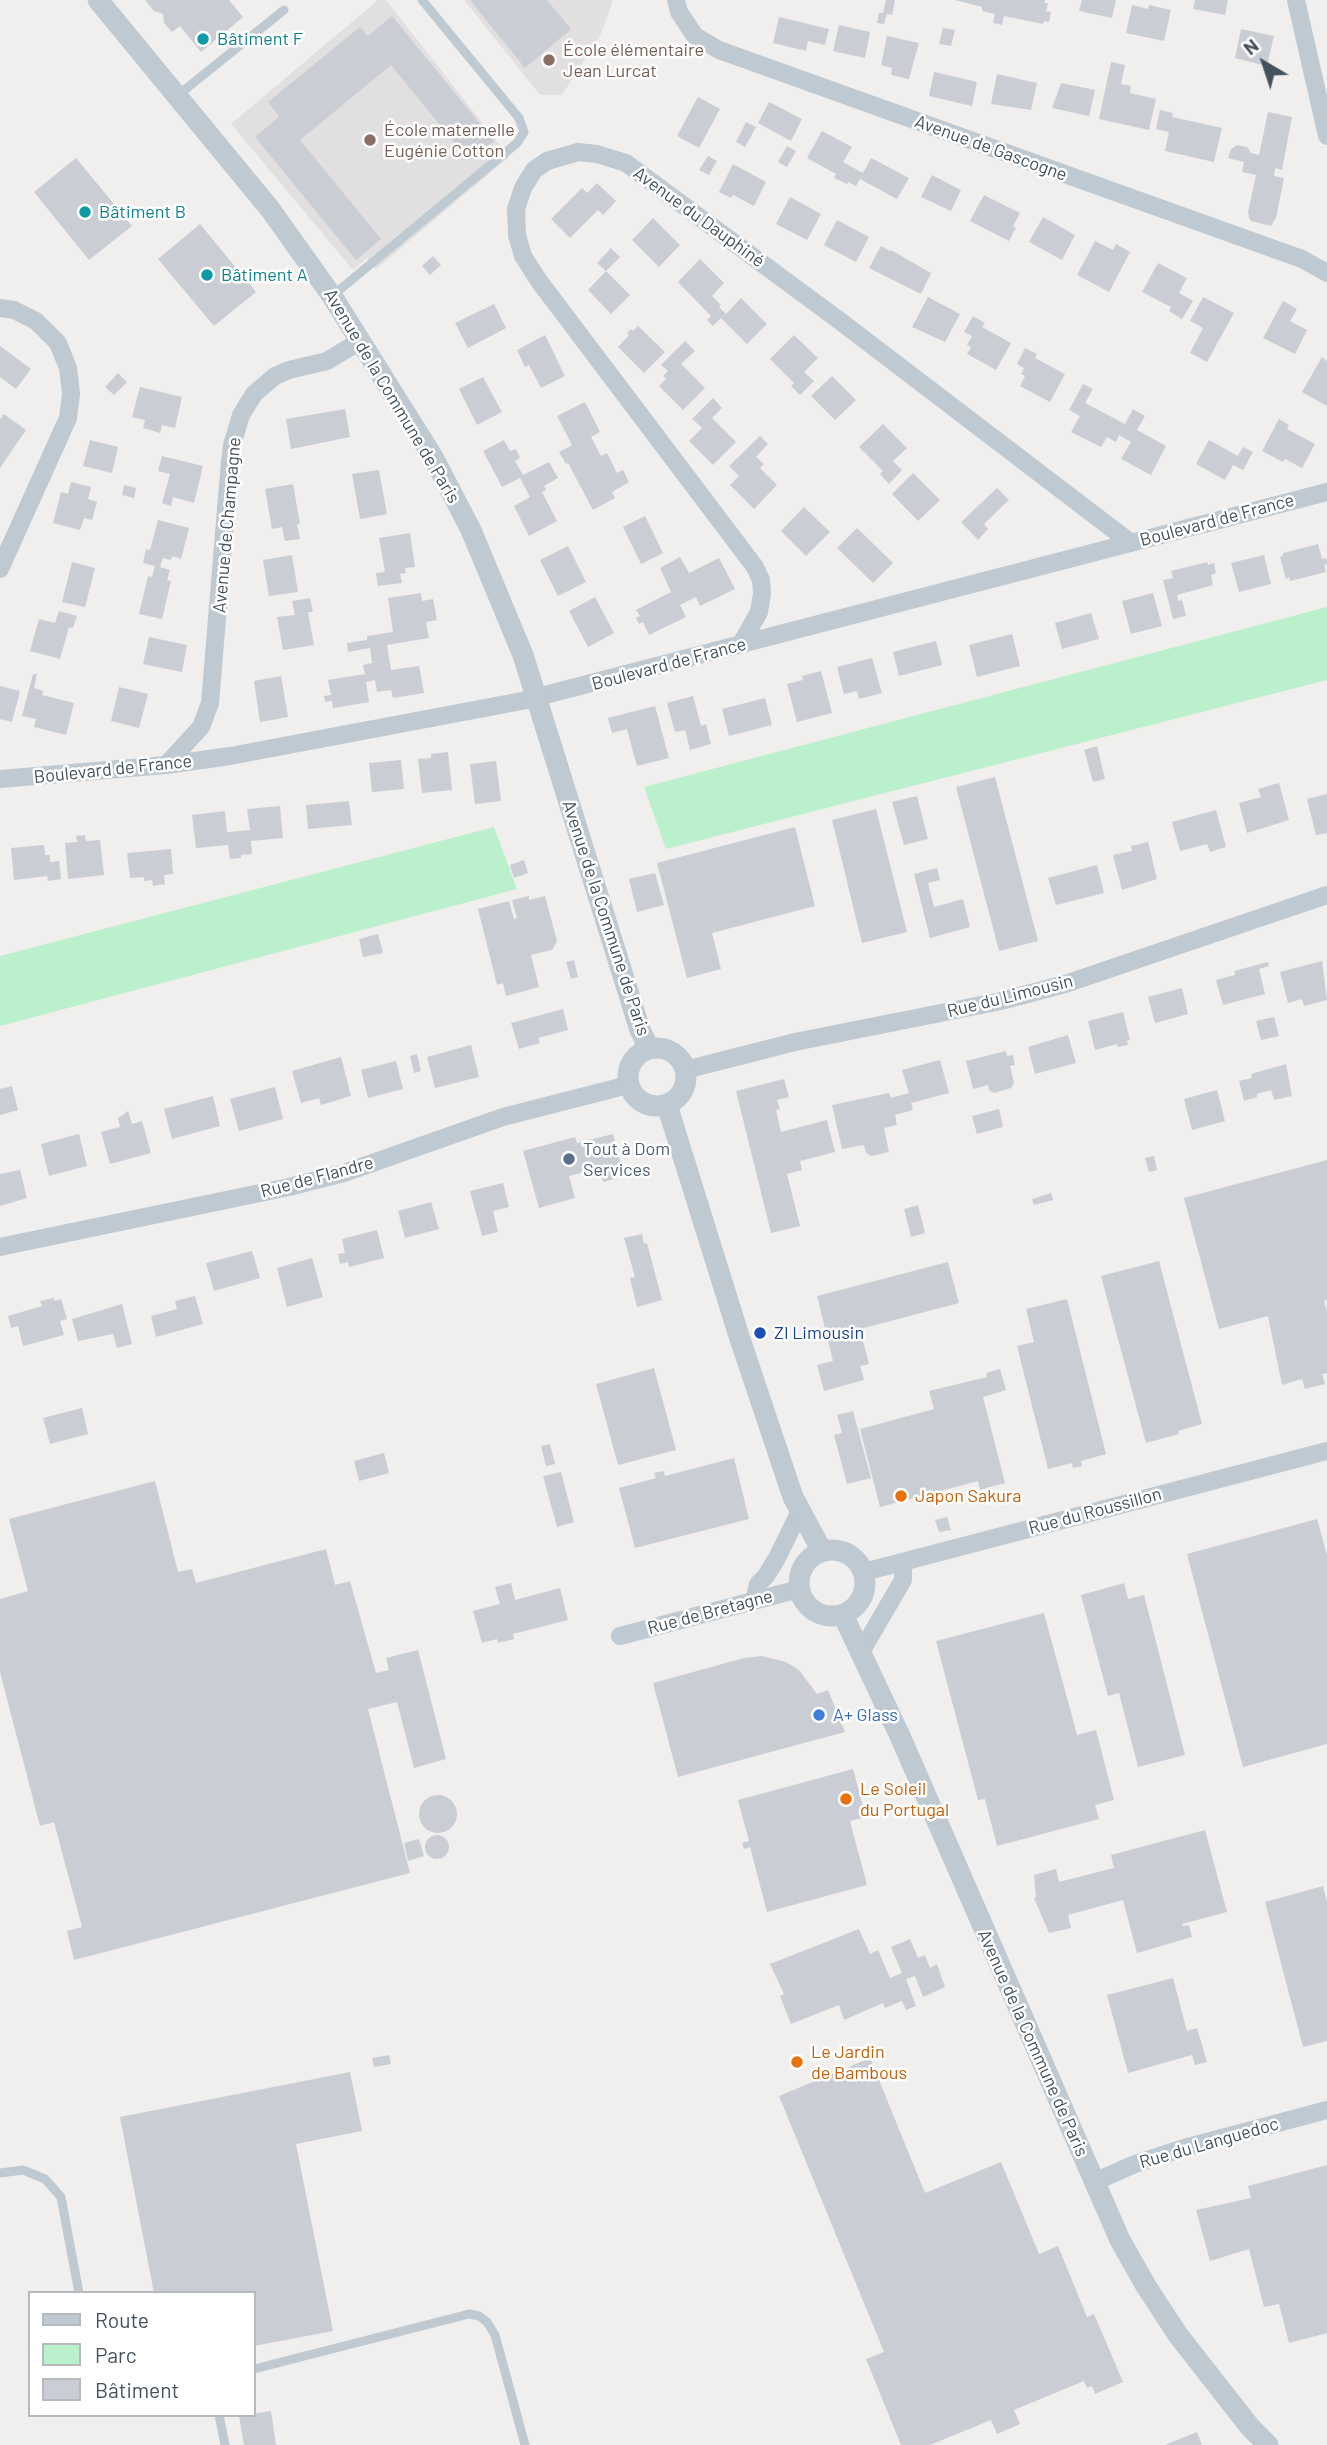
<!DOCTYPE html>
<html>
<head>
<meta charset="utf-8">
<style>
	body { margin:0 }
	#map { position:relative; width:1327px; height:2445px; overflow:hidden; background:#f1eeee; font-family:Barlow,sans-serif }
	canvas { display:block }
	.legend { position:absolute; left:28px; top:2291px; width:228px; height:126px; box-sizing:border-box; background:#fff; border:2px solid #b5babe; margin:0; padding:9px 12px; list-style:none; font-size:21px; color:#45525c }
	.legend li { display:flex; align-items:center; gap:14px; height:35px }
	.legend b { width:35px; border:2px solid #b5babe }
	.north { position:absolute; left:1229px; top:28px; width:70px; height:70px; -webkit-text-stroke:5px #fff; paint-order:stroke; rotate:321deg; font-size:19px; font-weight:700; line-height:28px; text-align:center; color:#45525c }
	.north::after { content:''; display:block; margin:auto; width:24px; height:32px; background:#45525c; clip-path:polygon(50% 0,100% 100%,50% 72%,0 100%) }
</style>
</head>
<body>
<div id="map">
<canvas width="1327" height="2445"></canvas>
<ul class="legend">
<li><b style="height:9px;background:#bec9d1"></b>Route</li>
<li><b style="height:19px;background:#baf0cc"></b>Parc</li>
<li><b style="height:19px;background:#cacdd3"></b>Bâtiment</li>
</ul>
<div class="north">N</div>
</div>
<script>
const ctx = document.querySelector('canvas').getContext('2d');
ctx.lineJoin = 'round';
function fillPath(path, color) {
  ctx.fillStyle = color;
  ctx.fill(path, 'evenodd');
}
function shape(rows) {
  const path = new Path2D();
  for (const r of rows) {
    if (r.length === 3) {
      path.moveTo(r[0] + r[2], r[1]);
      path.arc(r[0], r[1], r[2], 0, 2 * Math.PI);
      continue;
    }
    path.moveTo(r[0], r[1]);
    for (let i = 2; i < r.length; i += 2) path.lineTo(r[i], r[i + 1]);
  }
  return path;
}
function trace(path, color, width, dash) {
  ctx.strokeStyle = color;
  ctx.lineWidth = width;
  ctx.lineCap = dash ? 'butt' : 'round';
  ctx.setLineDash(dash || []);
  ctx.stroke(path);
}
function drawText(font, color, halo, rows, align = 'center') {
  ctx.font = font + ' Barlow,sans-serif';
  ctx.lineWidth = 5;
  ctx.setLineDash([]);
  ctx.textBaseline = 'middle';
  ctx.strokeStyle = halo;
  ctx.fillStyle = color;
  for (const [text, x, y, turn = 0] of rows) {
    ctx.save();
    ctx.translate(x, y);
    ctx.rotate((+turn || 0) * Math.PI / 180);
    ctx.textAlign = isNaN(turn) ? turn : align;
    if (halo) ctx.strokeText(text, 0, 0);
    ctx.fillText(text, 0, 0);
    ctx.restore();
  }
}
const education = shape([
	[378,0,386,0,509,157,376,269,367,258,353,270,231,124],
	[464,0,613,0,601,34,562,95,540,95]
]);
const green = shape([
	[1327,607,1327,680,666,849,644,787],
	[494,827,517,889,0,1026,0,956]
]);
const building = shape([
	[145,0,229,0,243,17,201,52,180,26,172,32,164,23,163,14,154,11],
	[470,0,547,0,571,29,525,68],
	[886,0,895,0,892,15,887,14,884,24,877,23,879,13,883,13],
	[955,0,1045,0,1044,3,1048,3,1046,11,1051,12,1049,22,1044,21,1043,24,1004,16,1002,25,993,23,995,14,982,11,982,7],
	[1082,0,1116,0,1112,18,1079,11],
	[1195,0,1228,0,1225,15,1193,9],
	[1132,5,1148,9,1149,5,1171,10,1164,41,1126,33],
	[392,16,494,141,469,161,391,65,300,140,381,239,356,260,255,137,279,117,268,102,360,27,368,36],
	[779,17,829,29,825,45,808,41,806,51,773,43],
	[839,25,870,32,865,58,833,51],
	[943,28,955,30,951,46,939,44],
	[1241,29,1274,36,1267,66,1235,58],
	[887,36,919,43,909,79,891,75,892,68,881,65],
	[1111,62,1125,65,1121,84,1131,86,1130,93,1156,99,1149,130,1099,119],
	[934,72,977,82,972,106,929,96],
	[997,74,1037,83,1031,110,991,104],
	[1061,83,1095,90,1089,116,1052,108],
	[698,97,720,109,699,148,677,136],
	[769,102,802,119,791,141,758,123],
	[1160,110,1173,113,1172,117,1222,128,1214,162,1165,151,1169,132,1156,129],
	[1268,112,1292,117,1282,170,1275,168,1274,176,1284,178,1276,218,1271,226,1251,221,1249,218,1248,212,1256,175,1242,172,1244,162,1228,158,1231,149,1237,145,1247,147,1251,153,1259,155],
	[746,122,756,127,745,147,736,142],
	[822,131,852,147,843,162,863,173,871,158,909,178,897,199,860,179,856,186,848,182,847,184,834,178,836,174,807,158],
	[787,146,796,151,787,167,778,162],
	[708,156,717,161,709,175,699,170],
	[76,158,132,226,89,260,34,192],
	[733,164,766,182,754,206,733,195,731,198,719,192],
	[932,175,961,190,951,211,921,197],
	[597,183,616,201,603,215,598,210,570,238,551,219,582,188,587,193],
	[984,195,1020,213,1013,226,1016,228,1009,241,970,221],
	[790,197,821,214,807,240,776,224],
	[1043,217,1075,235,1062,260,1029,242],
	[653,218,680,245,659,267,632,240],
	[837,220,869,237,856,262,824,245],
	[200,224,256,292,214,326,158,259],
	[1095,241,1113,250,1116,244,1130,252,1109,292,1077,275],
	[881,246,890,251,891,250,931,273,921,294,869,268],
	[611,248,620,257,606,271,597,263],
	[433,256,441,265,430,275,422,266],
	[700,259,724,283,712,296,721,305,719,307,726,314,741,298,767,324,747,344,721,318,713,326,707,320,711,316,678,282],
	[1158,263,1187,278,1179,293,1193,301,1182,319,1169,311,1171,307,1142,292],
	[606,271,630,295,611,314,588,290],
	[928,297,960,314,945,342,912,327],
	[1203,297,1234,313,1207,362,1190,353,1203,328,1190,321],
	[1283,301,1297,309,1290,321,1307,330,1295,354,1263,338],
	[494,304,506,328,468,348,455,323],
	[973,316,985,323,982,327,1011,343,996,370,967,354,971,347,967,345,972,336,964,332],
	[638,326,665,352,644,373,618,347,629,335,627,333,631,329,633,331],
	[545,335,565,376,541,388,529,365,525,367,517,350],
	[794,335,818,358,804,372,814,381,800,395,791,386,794,383,770,359],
	[685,341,695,351,681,364,705,388,683,410,659,386,666,379,663,376,668,371,661,365],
	[0,346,31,369,16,389,0,377],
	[1025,348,1037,354,1035,358,1065,374,1050,402,1020,386,1025,376,1021,374,1024,368,1017,364],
	[1322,357,1327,361,1327,406,1302,392],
	[118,373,127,382,114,395,105,387],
	[832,376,856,400,835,420,811,396],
	[483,377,502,412,477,425,459,389],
	[1083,384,1093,389,1085,403,1125,424,1133,409,1145,416,1137,430,1166,446,1151,475,1121,459,1131,442,1119,435,1116,442,1107,437,1101,447,1071,432,1080,416,1069,410],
	[140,387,182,397,175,428,162,425,160,433,143,428,145,420,132,417],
	[713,398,722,408,712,418,736,442,713,465,689,441,702,428,692,419],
	[585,402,600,432,591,437,601,456,607,453,617,473,623,470,629,482,612,492,615,498,593,510,568,463,566,464,559,452,572,445,557,416],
	[345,409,350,437,291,449,286,419],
	[4,414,26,430,0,468,0,419],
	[1279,419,1289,425,1287,429,1315,444,1302,468,1285,459,1283,462,1262,451],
	[883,424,907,448,893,461,902,470,889,484,880,474,883,471,859,447],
	[760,436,768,444,756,457,764,464,760,468,777,485,754,509,730,485,739,476,729,466],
	[90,440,118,447,112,473,83,466],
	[504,440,510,451,516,449,520,458,515,461,523,475,549,462,558,478,544,486,546,490,542,492,557,521,529,536,514,506,530,497,520,478,502,487,483,451],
	[1209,440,1238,456,1243,447,1253,452,1243,470,1233,465,1225,480,1196,464],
	[162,456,203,466,194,503,173,497,171,506,162,503,170,474,158,471],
	[379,470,387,514,360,519,352,474],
	[913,473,940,500,918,521,892,494],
	[71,482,91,487,88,499,97,502,92,520,84,518,80,530,53,523,61,492,68,494],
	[293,484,300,524,297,524,300,539,285,541,282,527,272,529,265,489],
	[124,485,136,488,134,498,122,495],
	[997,488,1009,500,984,524,988,529,978,540,961,522],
	[804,507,830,532,806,556,781,531],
	[645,516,663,553,641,564,623,527],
	[158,520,189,528,181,559,172,556,171,560,163,558,160,567,170,570,167,580,171,581,162,619,139,614,148,576,152,577,155,566,143,563,146,549,150,550],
	[857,528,893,563,873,583,837,548],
	[410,533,415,567,405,568,406,573,400,574,402,583,378,586,376,573,385,572,379,538],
	[1318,544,1322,559,1326,558,1327,561,1327,564,1324,565,1326,572,1290,581,1289,577,1286,579,1280,557,1283,556,1283,553],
	[568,546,586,582,558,596,540,560],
	[292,555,298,592,269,596,263,560],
	[1264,555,1271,584,1239,592,1231,563],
	[680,557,689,573,719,558,735,589,700,606,696,597,680,605,686,617,649,635,643,622,639,624,636,618,640,616,636,610,671,592,660,568],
	[72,562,95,568,85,607,62,602],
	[1207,562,1208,565,1214,563,1216,573,1211,575,1213,585,1177,595,1178,601,1182,600,1186,616,1173,619,1163,580,1173,578,1171,571],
	[421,593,422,601,433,599,437,620,426,622,429,638,387,645,391,670,419,666,424,693,393,698,391,690,377,692,375,680,366,682,369,702,333,708,332,701,325,702,324,696,331,695,328,680,365,674,363,665,372,663,370,648,348,652,347,643,367,640,367,636,393,632,388,598],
	[1153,593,1162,626,1131,634,1122,601],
	[595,597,614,633,588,647,569,611],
	[310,598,313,612,308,612,314,645,283,650,277,617,295,615,292,601],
	[59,611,77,616,73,628,69,627,60,659,30,651,39,619,55,623],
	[1091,613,1099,639,1062,649,1055,623],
	[1012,634,1020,666,977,677,969,645],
	[149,637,187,645,182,672,143,664],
	[936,641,942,665,899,676,893,652],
	[872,658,882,693,859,699,857,691,844,694,837,667],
	[821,671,832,713,797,722,787,684,803,680,802,676],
	[33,674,37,674,34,688,43,691,42,695,74,703,66,735,34,727,36,719,22,716],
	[281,676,288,717,260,722,254,681],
	[0,686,20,691,12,722,0,719],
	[119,687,148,694,139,728,111,721],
	[693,696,701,726,706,724,711,744,690,750,685,730,675,732,667,703],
	[765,698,772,725,729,736,722,709],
	[655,706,669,758,637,766,627,729,612,733,608,718],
	[1097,746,1105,779,1093,782,1084,750],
	[448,752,452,790,422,793,418,759,431,758,431,754],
	[401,760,404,789,372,792,369,763],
	[496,761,501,801,475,804,470,764],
	[995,777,1038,941,999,951,956,787],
	[1279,783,1289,820,1247,833,1239,803,1261,797,1258,789],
	[1327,794,1327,833,1316,835,1307,799],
	[917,796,928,839,904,845,892,802],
	[349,801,352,825,308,829,306,805],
	[280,806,283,838,251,841,252,854,241,855,241,858,230,859,228,845,196,848,192,815,225,811,227,832,239,831,250,830,247,809],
	[876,809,907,932,862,943,832,820],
	[1216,810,1226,847,1210,852,1207,844,1180,851,1172,822],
	[795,827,815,906,712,933,721,969,687,978,657,863],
	[85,835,86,841,100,840,104,875,68,879,65,843,77,842,76,836],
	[1148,842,1157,879,1122,890,1113,855,1132,851,1131,846],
	[44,845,45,855,50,855,50,862,59,861,61,879,48,881,47,876,14,880,11,848],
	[171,849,173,874,164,875,165,884,153,886,152,880,144,881,144,877,130,878,127,853],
	[524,860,528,873,514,878,510,865],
	[1097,865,1104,893,1056,905,1048,878],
	[937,868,940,880,928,883,934,907,963,899,970,927,930,938,914,874],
	[655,873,664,905,637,912,629,879],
	[529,896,529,900,545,896,557,941,552,950,531,955,539,987,506,996,503,983,497,985,478,909,509,901,514,919,517,918,512,900],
	[378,934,383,953,363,957,359,939],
	[574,960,578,977,571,979,566,962],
	[1322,961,1327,1000,1304,1006,1302,999,1288,1003,1280,972],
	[1268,962,1269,966,1259,969,1265,994,1223,1005,1216,980,1235,975,1234,971],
	[1182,988,1188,1014,1155,1023,1148,997],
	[563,1009,568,1030,538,1038,540,1043,519,1049,511,1023],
	[1123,1012,1130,1040,1127,1041,1128,1045,1118,1047,1117,1044,1095,1050,1088,1021],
	[1274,1017,1279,1036,1261,1040,1256,1021],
	[1068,1035,1076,1063,1035,1074,1028,1047],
	[471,1045,479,1077,435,1088,427,1057],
	[1006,1051,1007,1056,1013,1055,1015,1065,1010,1066,1014,1083,1011,1088,994,1093,989,1090,988,1085,973,1089,966,1061],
	[417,1054,421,1071,414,1073,410,1056],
	[341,1057,351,1096,321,1105,319,1098,301,1103,292,1071],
	[940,1060,949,1093,911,1103,913,1110,895,1115,897,1125,884,1128,889,1152,871,1156,866,1153,864,1145,842,1149,832,1105,889,1093,891,1098,909,1093,902,1070],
	[396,1061,403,1089,368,1098,361,1070],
	[1286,1064,1292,1096,1274,1100,1271,1090,1257,1094,1257,1097,1244,1101,1239,1081,1252,1078,1251,1074],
	[784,1079,789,1097,777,1100,780,1109,776,1110,781,1132,827,1120,835,1152,800,1161,802,1170,787,1174,800,1226,771,1233,736,1091],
	[12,1086,18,1110,0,1115,0,1089],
	[275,1087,283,1119,239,1131,230,1099],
	[1217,1090,1225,1121,1192,1130,1184,1099],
	[213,1096,220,1126,172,1139,164,1109],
	[999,1109,1003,1127,977,1134,972,1116],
	[128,1111,132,1124,142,1121,151,1153,110,1164,101,1132,120,1127,118,1118],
	[79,1134,87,1166,49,1176,41,1144],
	[613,1134,624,1176,603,1182,599,1168,569,1176,575,1198,539,1208,523,1151,575,1137,577,1143],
	[1154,1156,1157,1170,1149,1172,1145,1158],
	[1327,1160,1327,1300,1324,1301,1327,1312,1327,1373,1322,1374,1325,1384,1305,1389,1302,1379,1282,1385,1268,1316,1219,1329,1184,1198],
	[20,1170,27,1198,0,1206,0,1174],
	[503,1183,509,1207,493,1211,498,1232,482,1236,470,1191],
	[1051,1193,1053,1200,1034,1205,1032,1199],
	[431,1202,439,1229,405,1238,398,1211],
	[918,1205,925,1233,911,1237,904,1209],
	[377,1230,384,1258,349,1267,348,1262,340,1264,338,1254,345,1253,342,1239],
	[642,1234,644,1244,647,1243,662,1300,637,1307,630,1278,635,1277,624,1238],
	[252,1251,260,1278,214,1291,206,1263],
	[312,1258,323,1297,287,1307,277,1268],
	[1159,1261,1202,1424,1178,1431,1179,1434,1146,1443,1101,1276],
	[948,1262,959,1303,860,1329,869,1364,860,1366,864,1380,824,1391,817,1365,833,1361,817,1296],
	[195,1296,203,1324,156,1337,151,1316,177,1309,175,1301],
	[54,1298,54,1301,61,1299,67,1319,60,1321,64,1335,23,1346,18,1326,11,1328,8,1316,42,1306,40,1301],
	[1067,1299,1106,1454,1081,1461,1082,1466,1073,1468,1072,1463,1048,1469,1017,1346,1034,1342,1026,1309],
	[122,1304,132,1344,117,1348,113,1334,78,1341,72,1319],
	[654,1368,676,1450,618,1465,596,1384],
	[1000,1369,1006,1390,983,1397,1005,1483,980,1490,978,1481,880,1507,860,1429,934,1409,929,1391,987,1377,986,1373],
	[82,1408,88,1434,50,1444,43,1418],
	[853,1411,871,1478,847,1484,834,1435,842,1433,837,1415],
	[550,1444,555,1464,546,1466,541,1446],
	[384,1453,389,1473,359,1481,354,1461],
	[734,1458,749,1519,635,1548,619,1488,656,1478,654,1473,664,1471,665,1476],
	[561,1472,574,1522,557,1527,543,1476],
	[155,1481,178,1572,192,1569,196,1583,326,1549,335,1585,350,1581,376,1673,389,1670,386,1658,418,1650,446,1759,414,1768,397,1702,368,1709,410,1873,74,1960,67,1931,82,1927,54,1822,40,1826,0,1672,0,1599,28,1591,9,1519],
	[947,1517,951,1530,939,1532,935,1520],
	[1317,1519,1327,1555,1327,1744,1243,1767,1187,1554],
	[511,1583,515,1600,560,1588,568,1620,513,1634,514,1639,498,1643,497,1639,482,1643,473,1611,500,1604,495,1587],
	[1124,1583,1128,1599,1144,1595,1185,1755,1138,1767,1119,1693,1108,1696,1081,1595],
	[1044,1613,1077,1735,1096,1730,1114,1800,1095,1805,1099,1819,997,1846,985,1799,978,1800,936,1641],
	[762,1656,786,1662,799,1670,817,1694,828,1690,845,1732,678,1777,653,1683,744,1658],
	[853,1769,866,1817,850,1821,867,1885,767,1912,750,1847,744,1849,742,1843,749,1841,738,1800],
	[438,1814,19],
	[1205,1830,1227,1912,1182,1924,1183,1926,1189,1925,1192,1937,1137,1953,1123,1900,1068,1915,1071,1928,1049,1933,1034,1898,1036,1897,1034,1875,1056,1869,1059,1882,1114,1868,1111,1855],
	[437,1847,12],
	[419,1839,424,1856,408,1861,404,1843],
	[1323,1886,1327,1902,1327,2041,1303,2047,1265,1902],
	[859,1929,870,1954,878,1950,890,1978,902,1973,891,1947,910,1939,918,1958,925,1955,930,1968,937,1964,945,1987,923,1997,915,1976,906,1979,916,2006,906,2010,902,2001,885,2008,883,2003,844,2020,839,2005,791,2024,780,1996,784,1994,770,1964],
	[1173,1978,1187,2031,1197,2028,1207,2062,1195,2065,1192,2055,1128,2073,1107,1995],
	[389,2055,391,2064,374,2067,372,2058],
	[870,2058,925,2193,1001,2162,1039,2254,1058,2246,1087,2317,1094,2314,1123,2382,1095,2394,1092,2386,1087,2388,1084,2381,1014,2410,1020,2424,997,2434,991,2420,930,2445,901,2445,866,2359,884,2352,779,2096],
	[350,2072,362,2131,296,2144,333,2331,254,2346,254,2293,154,2293,120,2117],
	[1327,2165,1327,2333,1289,2343,1279,2304,1264,2307,1249,2249,1210,2261,1196,2210,1251,2198,1248,2186],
	[271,2411,276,2445,244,2445,239,2416],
	[1197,2432,1202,2445,1165,2445]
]);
const service = shape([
	[177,96,284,10],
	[332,296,517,143,524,132,519,118,422,0],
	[0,2173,23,2170,45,2179,61,2197,79,2293],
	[254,2369,469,2314,479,2316,487,2322,495,2335,525,2445],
	[219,2415,225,2445]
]);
const minor = shape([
	[676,0,679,12,695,36,719,50,1302,259,1327,273],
	[1296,0,1327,136],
	[0,308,14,310,36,321,58,343,68,368,71,394,68,418,0,569],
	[741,644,759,612,762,594,761,580,755,567,539,281,523,256,517,235,516,209,523,188,534,170,547,161,578,152,597,154,626,163,840,321,1131,543],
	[166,765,201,727,210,703,230,461,232,445,241,415,254,394,275,376,289,370,327,361,360,341],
	[0,779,166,765,230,756,522,701,1327,492],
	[685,1070,795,1042,1001,1001,1065,984,1327,895],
	[0,1247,289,1187,344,1173,503,1117,628,1085],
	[864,1572,1327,1451],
	[754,1601,758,1584,766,1576,777,1558,800,1511],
	[620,1636,799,1589],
	[861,1652,903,1580,903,1563],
	[1094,2182,1135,2164,1184,2148,1327,2110]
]);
const tertiary = shape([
	[98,0,270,209,332,296,433,457,471,530,523,655,640,1030,649,1048],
	[657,1077,29],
	[667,1105,739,1336,793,1497,822,1551],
	[832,1583,33],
	[843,1615,900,1736,1120,2240,1146,2286,1178,2335,1250,2427,1268,2445]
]);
const markers = [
	[203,39,7,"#0f9aa8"],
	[549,60,7,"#8d6e63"],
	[370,140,7,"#8d6e63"],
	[85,212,7,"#0f9aa8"],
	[207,275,7,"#0f9aa8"],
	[569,1159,7,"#5c6f8a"],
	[760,1333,7,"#1a4fb4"],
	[901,1496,7,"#e8710a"],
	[819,1715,7,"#3f7fe0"],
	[846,1799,7,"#e8710a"],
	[797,2062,7,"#e8710a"]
];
const cultureNames = [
	["Bâtiment F",217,39],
	["Bâtiment B",99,212],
	["Bâtiment A",221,275]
];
const educationNames = [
	["École élémentaire",563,50],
	["Jean Lurcat",563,71],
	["École maternelle",384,130],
	["Eugénie Cotton",384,151]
];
const streetNames = [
	["Avenue de Gascogne",991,148,20],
	["Avenue du Dauphiné",699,217,36],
	["Avenue de la Commune de Paris",392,396,59],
	["Boulevard de France",1217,520,-15],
	["Avenue de Champagne",227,525,-85],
	["Boulevard de France",669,664,-15],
	["Boulevard de France",113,769,-6],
	["Avenue de la Commune de Paris",606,918,72],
	["Rue du Limousin",1010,996,-14],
	["Rue de Flandre",317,1177,-15],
	["Rue du Roussillon",1095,1511,-15],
	["Rue de Bretagne",710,1612,-15],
	["Avenue de la Commune de Paris",1033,2043,66],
	["Rue du Languedoc",1209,2143,-16]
];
const serviceNames = [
	["Tout à Dom",583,1149],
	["Services",583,1170]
];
const transitNames = [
	["ZI Limousin",774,1333]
];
const foodNames = [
	["Japon Sakura",915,1496],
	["Le Soleil",860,1789],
	["du Portugal",860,1810],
	["Le Jardin",811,2052],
	["de Bambous",811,2073]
];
const shopNames = [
	["A+ Glass",833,1715]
];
fillPath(education, '#e2dfe0');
fillPath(green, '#baf0cc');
fillPath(building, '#cacdd3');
trace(service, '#bec9d1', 9);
trace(minor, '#bec9d1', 18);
trace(tertiary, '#bec9d1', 21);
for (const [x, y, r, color] of markers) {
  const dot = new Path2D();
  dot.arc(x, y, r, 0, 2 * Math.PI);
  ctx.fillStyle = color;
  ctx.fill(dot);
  trace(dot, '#fff', 2.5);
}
drawText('18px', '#0d838f', '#fff', cultureNames, 'left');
drawText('18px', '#785e54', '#fff', educationNames, 'left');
drawText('18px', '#45525c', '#fff', streetNames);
drawText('18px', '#4e5e75', '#fff', serviceNames, 'left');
drawText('18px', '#164399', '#fff', transitNames, 'left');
drawText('18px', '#c56008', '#fff', foodNames, 'left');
drawText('18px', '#366cbe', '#fff', shopNames, 'left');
</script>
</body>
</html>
